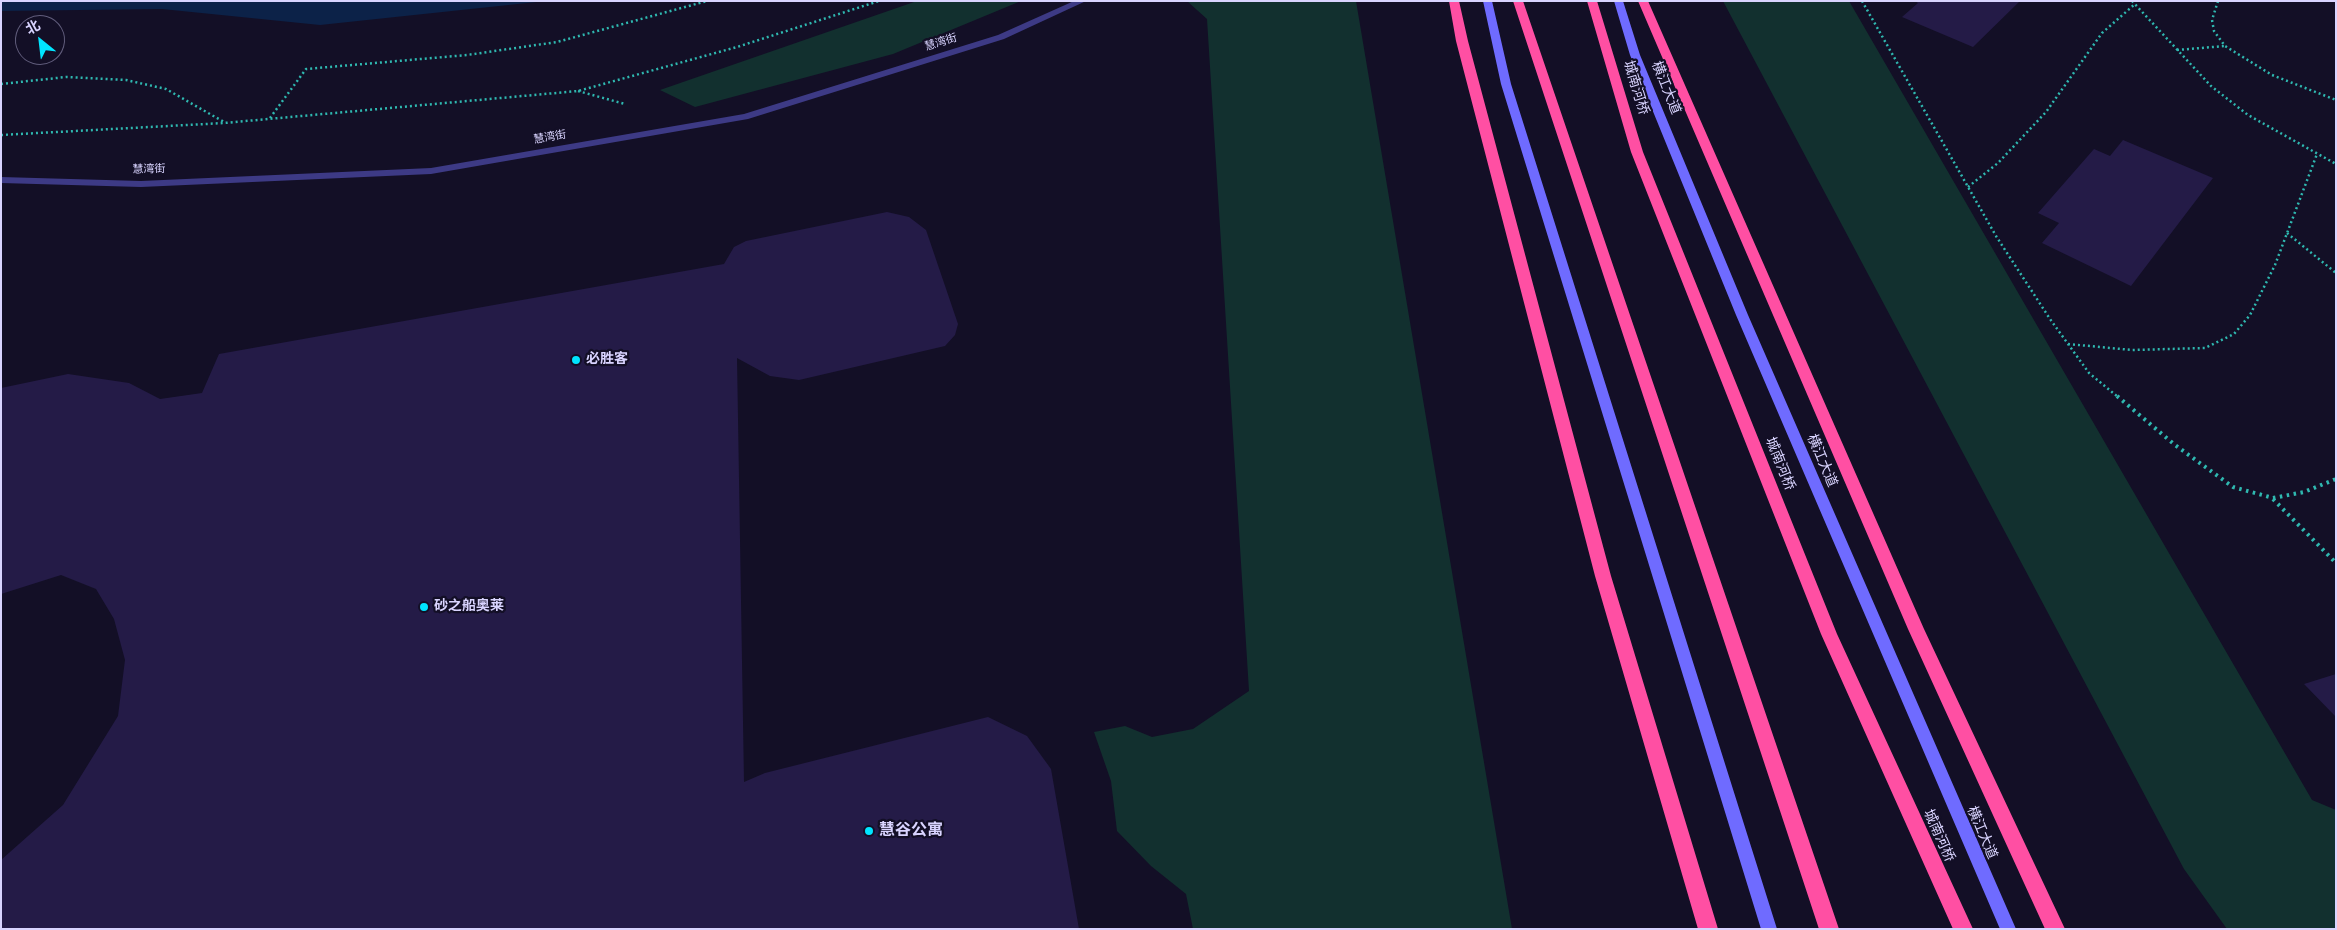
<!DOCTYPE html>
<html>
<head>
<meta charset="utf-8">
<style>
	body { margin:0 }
	#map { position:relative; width:2337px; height:930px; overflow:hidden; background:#130f26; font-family:"Source Sans 3","Noto Sans SC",sans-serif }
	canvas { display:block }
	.frame { position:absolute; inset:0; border:2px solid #d9d4ff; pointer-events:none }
	.north { position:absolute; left:15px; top:15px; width:50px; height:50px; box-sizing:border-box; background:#130f26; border:1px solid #625e7d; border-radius:50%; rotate:331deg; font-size:14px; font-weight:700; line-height:20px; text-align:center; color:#d9d4ff }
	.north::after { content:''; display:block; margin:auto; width:18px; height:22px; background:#00e5ff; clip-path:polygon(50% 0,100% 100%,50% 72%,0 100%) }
</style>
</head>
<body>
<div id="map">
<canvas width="2337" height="930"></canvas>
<div class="frame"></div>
<div class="north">北</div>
</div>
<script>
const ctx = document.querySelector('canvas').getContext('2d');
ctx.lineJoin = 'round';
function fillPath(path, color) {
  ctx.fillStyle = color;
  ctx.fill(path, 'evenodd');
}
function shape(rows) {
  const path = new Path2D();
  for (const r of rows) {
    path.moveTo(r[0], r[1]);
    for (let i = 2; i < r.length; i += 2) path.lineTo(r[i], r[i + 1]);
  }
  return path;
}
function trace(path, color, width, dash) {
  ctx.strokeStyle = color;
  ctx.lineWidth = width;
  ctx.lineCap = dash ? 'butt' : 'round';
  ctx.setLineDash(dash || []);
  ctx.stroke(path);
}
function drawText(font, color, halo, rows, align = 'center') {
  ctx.font = font + ' "Source Sans 3","Noto Sans SC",sans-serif';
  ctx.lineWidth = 4.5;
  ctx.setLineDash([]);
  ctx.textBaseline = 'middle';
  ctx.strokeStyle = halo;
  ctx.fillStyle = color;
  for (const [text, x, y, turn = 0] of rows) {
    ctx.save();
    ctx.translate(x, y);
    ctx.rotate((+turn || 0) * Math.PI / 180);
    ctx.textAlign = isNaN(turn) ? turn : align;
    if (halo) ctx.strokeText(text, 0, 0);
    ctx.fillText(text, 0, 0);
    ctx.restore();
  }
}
const green = shape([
	[917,1,1021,1,893,54,695,107,660,90],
	[1187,1,1356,1,1512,929,1193,929,1186,894,1151,866,1117,831,1111,781,1094,732,1125,726,1152,737,1193,729,1249,691,1207,19],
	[1723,1,1849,1,2312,800,2336,810,2336,929,2227,929,2184,869]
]);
const water = shape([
	[1,1,546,1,320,25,162,9,1,11]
]);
const building = shape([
	[1915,1,2020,1,1973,47,1902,17,1918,3],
	[2123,140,2213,178,2131,286,2042,243,2059,223,2038,213,2094,149,2110,156],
	[887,212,909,217,926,230,958,324,955,335,945,346,799,380,770,376,737,358,744,782,765,773,988,717,1027,736,1051,769,1079,929,1,929,1,860,63,805,118,716,125,660,114,619,96,589,61,575,1,594,1,388,68,374,129,383,160,399,202,393,219,354,724,264,734,247,746,241],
	[2336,674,2336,717,2304,684]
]);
const pathFar1 = shape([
	[1862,1,1996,236,2050,319,2089,373,2118,397],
	[2132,1,2211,86,2248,115,2336,164],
	[2218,1,2212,20,2214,31,2225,46,2272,75,2336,100],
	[2177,50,2225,46],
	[1,84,66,77,126,80,166,89,224,122],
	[578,91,625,104],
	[270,118,306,69,467,55,557,42,707,1],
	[1,135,224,123,578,91,737,47,879,1],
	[1968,187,1998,163,2046,112,2102,33,2135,4],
	[2287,233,2336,273],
	[2068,344,2132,350,2205,348,2234,334,2250,315,2275,265,2317,154]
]);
const path = shape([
	[2117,396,2175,445,2233,487,2273,498,2304,492,2336,479],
	[2273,499,2336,563]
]);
const street = shape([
	[1074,1,1086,1,1004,39,748,119,431,174,141,187,1,183,1,177,141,181,431,168,744,114,998,35,1074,1]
]);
const secondary = shape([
	[1483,1,1492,1,1511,84,1777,929,1761,929,1501,84,1483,1],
	[1614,1,1623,1,1640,55,1748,315,2016,929,2000,929,1736,315,1630,55,1614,1]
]);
const highway = shape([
	[1449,1,1459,1,1468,41,1611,576,1718,929,1698,929,1595,576,1456,41,1449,1],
	[1513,1,1523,1,1839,929,1819,929,1513,1],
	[1587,1,1597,1,1643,152,1837,634,1973,929,1953,929,1821,634,1631,152,1587,1],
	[1638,1,1648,1,1924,629,2065,929,2045,929,1908,629,1638,1]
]);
const markers = [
	[576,360,5,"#00e5ff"],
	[424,607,5,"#00e5ff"],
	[869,831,5,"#00e5ff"]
];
const farStreetnames = [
	["慧湾街",941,43,-17],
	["慧湾街",550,138,-10],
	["慧湾街",149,170,-1]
];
const streetNames = [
	["城南河桥",1635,88,73],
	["横江大道",1665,88,68],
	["横江大道",1821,461,67],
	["城南河桥",1779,464,68],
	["横江大道",1981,833,67],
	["城南河桥",1938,836,66]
];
const poiNames = [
	["必胜客",586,360],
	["砂之船奥莱",434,607]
];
const nearPoinames = [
	["慧谷公寓",879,831]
];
fillPath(green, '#12302f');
fillPath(water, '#0c2248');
fillPath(building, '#241b47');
trace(pathFar1, '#2fb8b0', 2.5, [2, 3]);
trace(path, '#2fb8b0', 4, [2.5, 4.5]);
fillPath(street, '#3d3a85');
fillPath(secondary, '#6f6bff');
fillPath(highway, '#ff4fa3');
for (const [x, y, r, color] of markers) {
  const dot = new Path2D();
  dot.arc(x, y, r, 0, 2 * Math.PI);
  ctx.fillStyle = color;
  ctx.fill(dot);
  trace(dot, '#130f26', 2);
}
drawText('11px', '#d9d4ff', '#130f26', farStreetnames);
drawText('14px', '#d9d4ff', '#130f26', streetNames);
drawText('bold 14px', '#d9d4ff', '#130f26', poiNames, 'left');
drawText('bold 16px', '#d9d4ff', '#130f26', nearPoinames, 'left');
</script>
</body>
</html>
